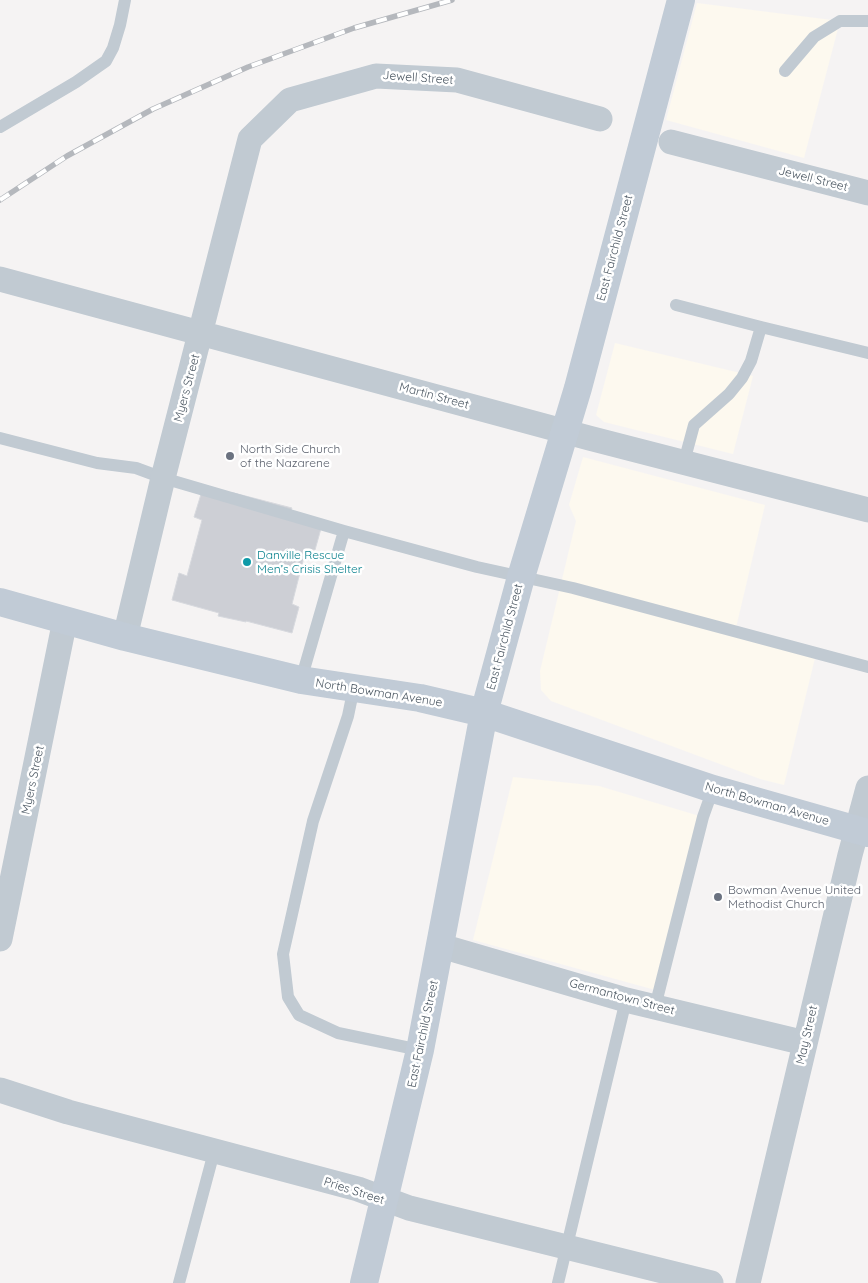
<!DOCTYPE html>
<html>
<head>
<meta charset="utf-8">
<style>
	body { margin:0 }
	canvas { display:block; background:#f5f3f3 }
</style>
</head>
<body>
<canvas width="868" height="1283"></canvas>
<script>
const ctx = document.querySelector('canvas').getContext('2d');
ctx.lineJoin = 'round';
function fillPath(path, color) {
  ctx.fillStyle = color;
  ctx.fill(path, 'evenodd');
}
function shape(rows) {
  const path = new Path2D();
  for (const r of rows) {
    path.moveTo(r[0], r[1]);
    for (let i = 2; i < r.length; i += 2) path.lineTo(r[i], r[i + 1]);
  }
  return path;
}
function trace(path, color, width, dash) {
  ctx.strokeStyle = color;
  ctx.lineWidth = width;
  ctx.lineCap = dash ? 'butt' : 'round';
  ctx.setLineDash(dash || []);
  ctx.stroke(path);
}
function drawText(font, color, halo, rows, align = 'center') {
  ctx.font = font + ' Quicksand,sans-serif';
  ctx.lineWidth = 5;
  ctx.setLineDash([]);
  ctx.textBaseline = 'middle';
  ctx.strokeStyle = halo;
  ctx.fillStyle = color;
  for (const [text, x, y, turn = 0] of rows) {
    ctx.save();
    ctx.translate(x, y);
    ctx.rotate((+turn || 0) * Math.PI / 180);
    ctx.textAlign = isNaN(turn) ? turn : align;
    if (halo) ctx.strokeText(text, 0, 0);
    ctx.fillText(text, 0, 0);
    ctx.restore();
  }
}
const commercial = shape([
	[697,3,840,21,804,158,666,120],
	[615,343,753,376,733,454,604,422,596,415],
	[583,457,765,505,735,632,816,654,784,785,760,779,551,701,541,690,540,671,576,521,569,505],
	[513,777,599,786,703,817,659,991,473,940]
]);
const building = shape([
	[202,491,234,493,292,508,288,517,322,525,315,550,306,549,292,604,299,607,292,633,246,621,246,622,218,616,219,613,172,600,179,573,187,576,202,520,194,517,202,491]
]);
const lane = shape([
	[785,71,814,37,840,21,868,21],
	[0,127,76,82,106,61,113,48,120,25,125,0],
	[676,305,761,327,868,353],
	[0,438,97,463,136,468,163,478,344,531,477,567,573,588,868,667],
	[684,462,694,425,729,394,742,378,751,361,761,327],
	[301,680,344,531],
	[354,687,348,716,313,821,283,954,288,997,299,1015,338,1033,420,1050],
	[655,1007,703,817,713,789],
	[179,1283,214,1152],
	[558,1283,626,1000]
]);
const street = shape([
	[671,142,868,193],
	[0,279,589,438,868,510],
	[125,637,163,478,250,139,290,100,376,76,457,80,600,119],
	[0,939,65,620],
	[441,946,626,1000,805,1043],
	[0,1090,68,1112,358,1189,409,1208,711,1283],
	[748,1283,850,855,868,788]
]);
const secondary = shape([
	[0,602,125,637,301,680,420,698,484,713,713,789,868,833],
	[364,1283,420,1050,484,713,521,577,578,388,681,0]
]);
const rail = shape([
	[0,200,67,156,153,109,248,67,354,28,452,0]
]);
const markers = [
	[230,456,5,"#6b7280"],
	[247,562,5,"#0f9aa8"],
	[718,897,5,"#6b7280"]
];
const streetNames = [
	["Jewell Street",418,78,4],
	["Jewell Street",813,179,14],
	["East Fairchild Street",615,248,-75],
	["Myers Street",187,388,-75],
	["Martin Street",434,396,15],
	["East Fairchild Street",505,637,-75],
	["North Bowman Avenue",379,693,9],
	["Myers Street",33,780,-78],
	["North Bowman Avenue",767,804,16],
	["Germantown Street",622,997,15],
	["East Fairchild Street",423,1034,-78],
	["May Street",807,1035,-77],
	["Pries Street",354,1191,18]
];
const worshipNames = [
	["North Side Church",240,449],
	["of the Nazarene",240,463],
	["Bowman Avenue United",728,890],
	["Methodist Church",728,904]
];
const cultureNames = [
	["Danville Rescue",257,555],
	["Men’s Crisis Shelter",257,569]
];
fillPath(commercial, '#fdf9ef');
fillPath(building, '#cdcfd5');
trace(building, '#d7d9de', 1);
trace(lane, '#c1cad2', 12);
trace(street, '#c1cad2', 25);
trace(secondary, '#c1cbd6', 28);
trace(rail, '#b5b8bd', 5.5);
trace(rail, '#fff', 4, [11]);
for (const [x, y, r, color] of markers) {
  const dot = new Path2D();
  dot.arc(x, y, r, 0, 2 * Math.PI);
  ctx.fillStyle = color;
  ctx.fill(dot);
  trace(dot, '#fff', 2);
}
drawText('12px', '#4a5661', '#fff', streetNames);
drawText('12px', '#5b616d', '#fff', worshipNames, 'left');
drawText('12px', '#0d838f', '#fff', cultureNames, 'left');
</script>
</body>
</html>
